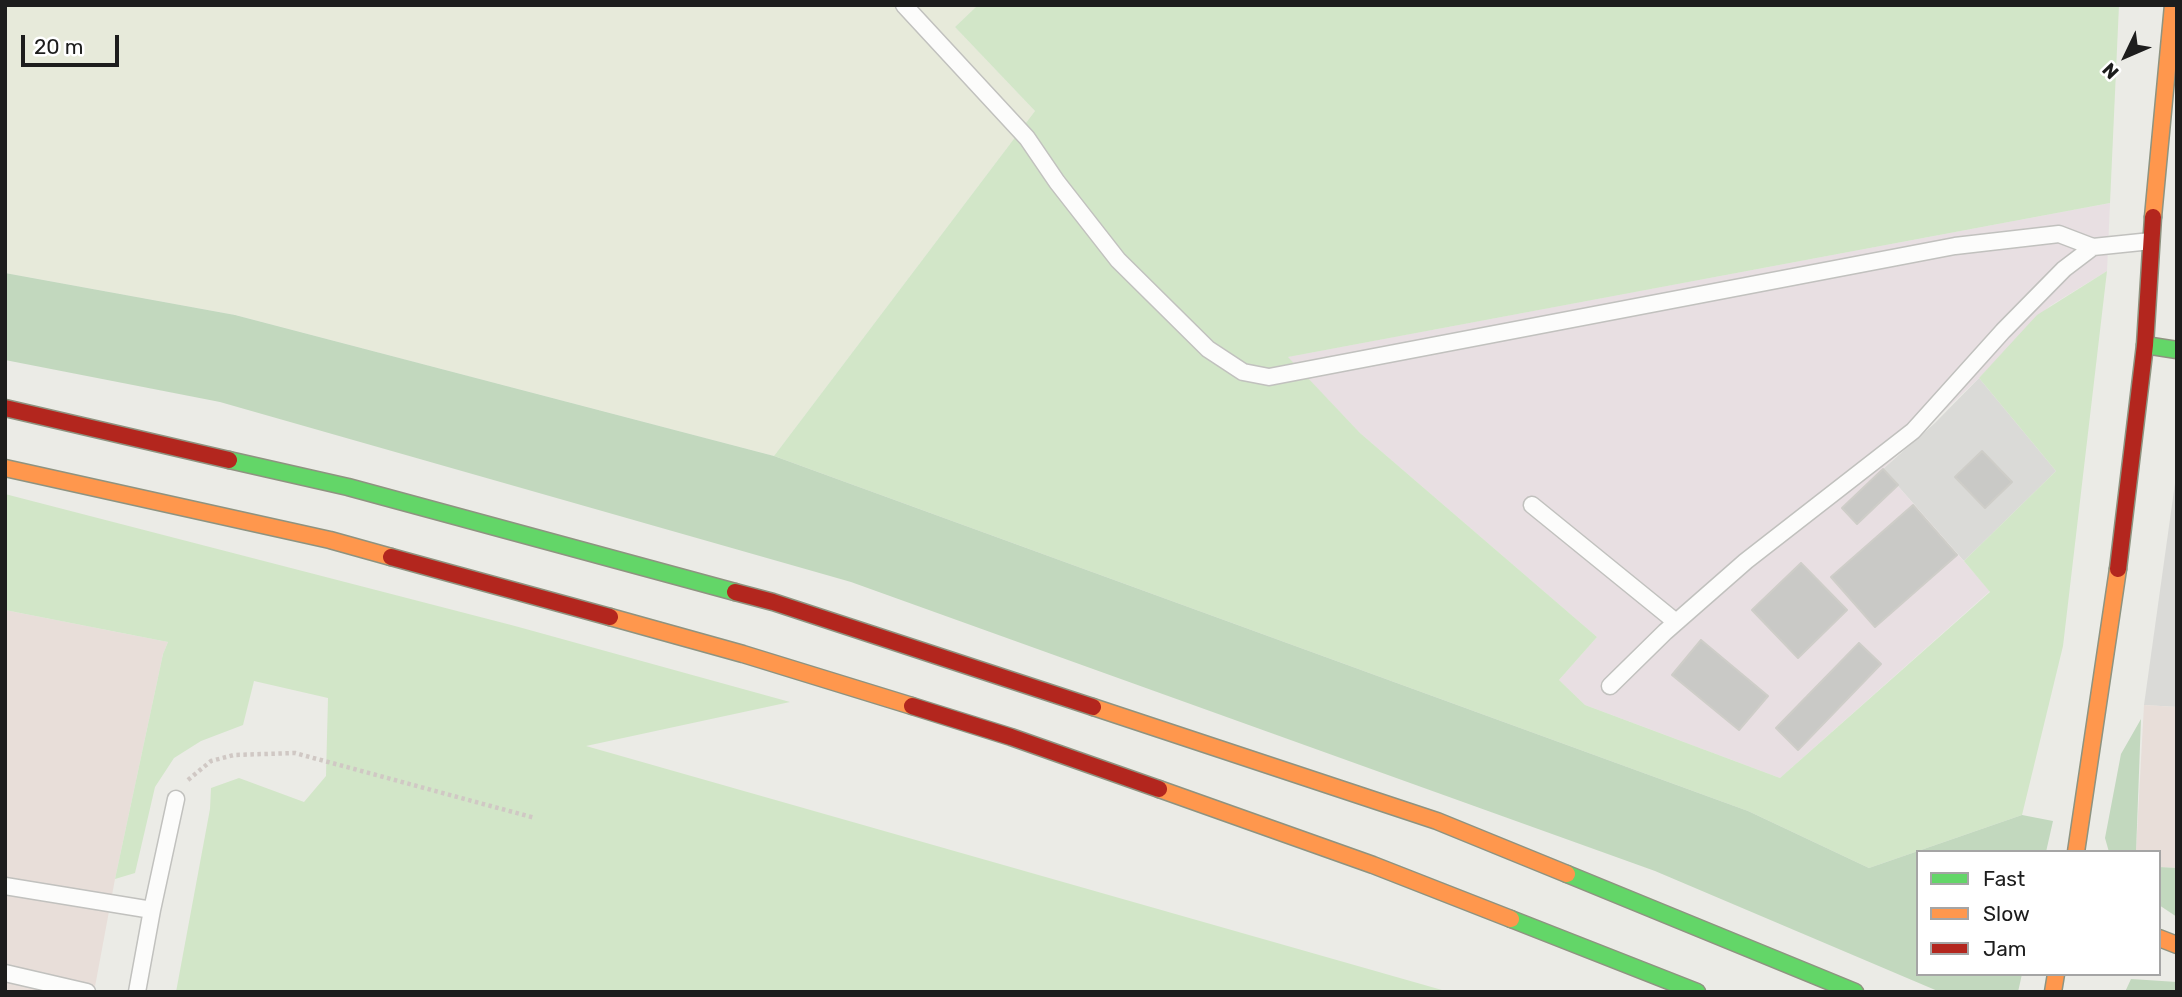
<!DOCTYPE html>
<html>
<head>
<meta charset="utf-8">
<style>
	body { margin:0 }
	#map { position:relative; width:2182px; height:997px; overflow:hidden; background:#ebebe6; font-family:Rubik,sans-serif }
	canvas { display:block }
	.frame { position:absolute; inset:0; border:7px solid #1d1d1d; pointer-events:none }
	.legend { position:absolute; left:1916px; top:850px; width:245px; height:126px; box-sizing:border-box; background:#fff; border:2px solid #a5a5a5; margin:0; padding:9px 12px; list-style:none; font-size:21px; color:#1d1d1d }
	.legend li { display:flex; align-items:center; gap:14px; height:35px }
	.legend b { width:35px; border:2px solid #a5a5a5 }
	.north { position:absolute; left:2091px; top:21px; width:70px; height:70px; -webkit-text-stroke:5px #fff; paint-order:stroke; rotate:226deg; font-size:19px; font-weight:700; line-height:28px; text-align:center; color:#1d1d1d }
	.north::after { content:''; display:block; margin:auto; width:24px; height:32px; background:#1d1d1d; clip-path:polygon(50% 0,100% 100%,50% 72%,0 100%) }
	.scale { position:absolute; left:21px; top:35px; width:98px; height:32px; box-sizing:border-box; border:4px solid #1d1d1d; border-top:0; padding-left:9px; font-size:21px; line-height:24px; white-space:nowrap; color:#1d1d1d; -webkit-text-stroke:5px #fff; paint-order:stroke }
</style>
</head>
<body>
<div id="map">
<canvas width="2182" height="997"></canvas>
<div class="frame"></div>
<ul class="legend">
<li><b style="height:9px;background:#63d668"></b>Fast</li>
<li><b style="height:9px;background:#ff974d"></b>Slow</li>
<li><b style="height:9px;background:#b3261e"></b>Jam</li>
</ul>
<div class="north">N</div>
<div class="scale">20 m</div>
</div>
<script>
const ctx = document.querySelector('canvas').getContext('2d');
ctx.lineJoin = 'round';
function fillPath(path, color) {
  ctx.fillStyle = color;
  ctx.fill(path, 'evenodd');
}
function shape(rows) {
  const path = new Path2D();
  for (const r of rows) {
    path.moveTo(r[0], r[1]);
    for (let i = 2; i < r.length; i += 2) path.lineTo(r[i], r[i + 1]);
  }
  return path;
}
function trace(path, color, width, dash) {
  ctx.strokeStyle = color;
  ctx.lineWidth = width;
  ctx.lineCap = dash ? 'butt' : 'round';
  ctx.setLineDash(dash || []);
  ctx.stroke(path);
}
const residential = shape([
	[1979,378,2056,471,1964,561,1883,469,1935,423],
	[2177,469,2177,707,2144,705]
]);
const commercial = shape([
	[5,610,168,642,163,654,115,879,94,992,5,992],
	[2144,705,2177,707,2177,868,2159,867,2159,852,2136,852]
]);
const industrial = shape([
	[2110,203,2107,271,2050,306,1979,378,1883,469,1990,591,1780,778,1585,705,1559,680,1597,637,1360,433,1287,357]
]);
const farmland = shape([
	[5,5,978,5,955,27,1035,111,774,456,235,315,5,273]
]);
const grass = shape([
	[978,5,2119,5,2110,203,1288,357,1360,433,1597,637,1559,680,1585,705,1780,778,1990,592,1964,561,2056,471,1979,378,2037,315,2107,271,2063,646,2022,815,1869,868,1748,811,774,456,1035,111,955,27],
	[5,494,515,626,790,702,586,746,1449,992,176,992,210,809,211,788,239,778,304,802,326,776,328,698,254,681,243,725,201,741,174,758,155,787,135,873,115,879,163,654,168,642,5,610]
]);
const forest = shape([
	[5,273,235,315,774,456,1748,811,1869,868,2022,815,2053,821,2046,852,1918,852,1918,974,2022,974,2018,992,1940,992,1655,871,851,582,220,402,5,360],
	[2141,719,2136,852,2109,852,2105,838,2121,754],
	[2159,867,2177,868,2177,917,2159,905],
	[2131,979,2177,982,2177,992,2125,992]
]);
const building = shape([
	[1982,451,2012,482,1985,508,1955,477,1982,451],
	[1883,469,1898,485,1857,524,1842,508,1883,469],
	[1913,505,1957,555,1875,627,1831,577,1913,505],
	[1801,563,1847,610,1798,658,1752,610,1801,563],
	[1701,640,1768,696,1739,730,1672,675,1701,640],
	[1859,643,1881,664,1798,750,1776,728,1859,643]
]);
const path = shape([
	[188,780,211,761,234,755,295,753,535,818]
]);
const lane = shape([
	[904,5,1027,138,1057,182,1118,260,1208,349,1243,372,1269,377,1955,246,2059,234,2093,247],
	[1532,505,1676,622],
	[1610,686,1665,632,1746,561,1913,431,2003,331,2064,269,2093,247,2151,241],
	[5,886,152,910],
	[5,973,87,992],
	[137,992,152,910,176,799]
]);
const fast = shape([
	[2145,345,2177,350],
	[229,460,348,487,735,592],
	[1567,874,1855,992],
	[1511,919,1697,992]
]);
const slow = shape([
	[2153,217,2173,5],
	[5,468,330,540,391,557],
	[610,617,743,654,912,706],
	[1093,707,1437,821,1567,874],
	[1159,789,1373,865,1511,919],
	[2076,852,2118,569],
	[2159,938,2177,945],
	[2053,992,2056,974]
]);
const jam = shape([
	[5,408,229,460],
	[391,557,610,617],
	[2118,569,2145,345,2153,217],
	[735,592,773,602,1093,707],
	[912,706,1011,737,1159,789]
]);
fillPath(residential, '#dadad7');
fillPath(commercial, '#e8ded9');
fillPath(industrial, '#e8dfe2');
fillPath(farmland, '#e7eada');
fillPath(grass, '#d2e6c8');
fillPath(forest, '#c2d8be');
fillPath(building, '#c9c9c6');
trace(building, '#cecdc8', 2);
trace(lane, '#c1c1be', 19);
trace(fast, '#8e9380', 19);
trace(slow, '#8e9380', 19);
trace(jam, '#8e9380', 19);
trace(path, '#d0c8c4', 4.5, [3.5, 3.5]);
trace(lane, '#fcfcfb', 16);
trace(fast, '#63d668', 16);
trace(slow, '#ff974d', 16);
trace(jam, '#b3261e', 16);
</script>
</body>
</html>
